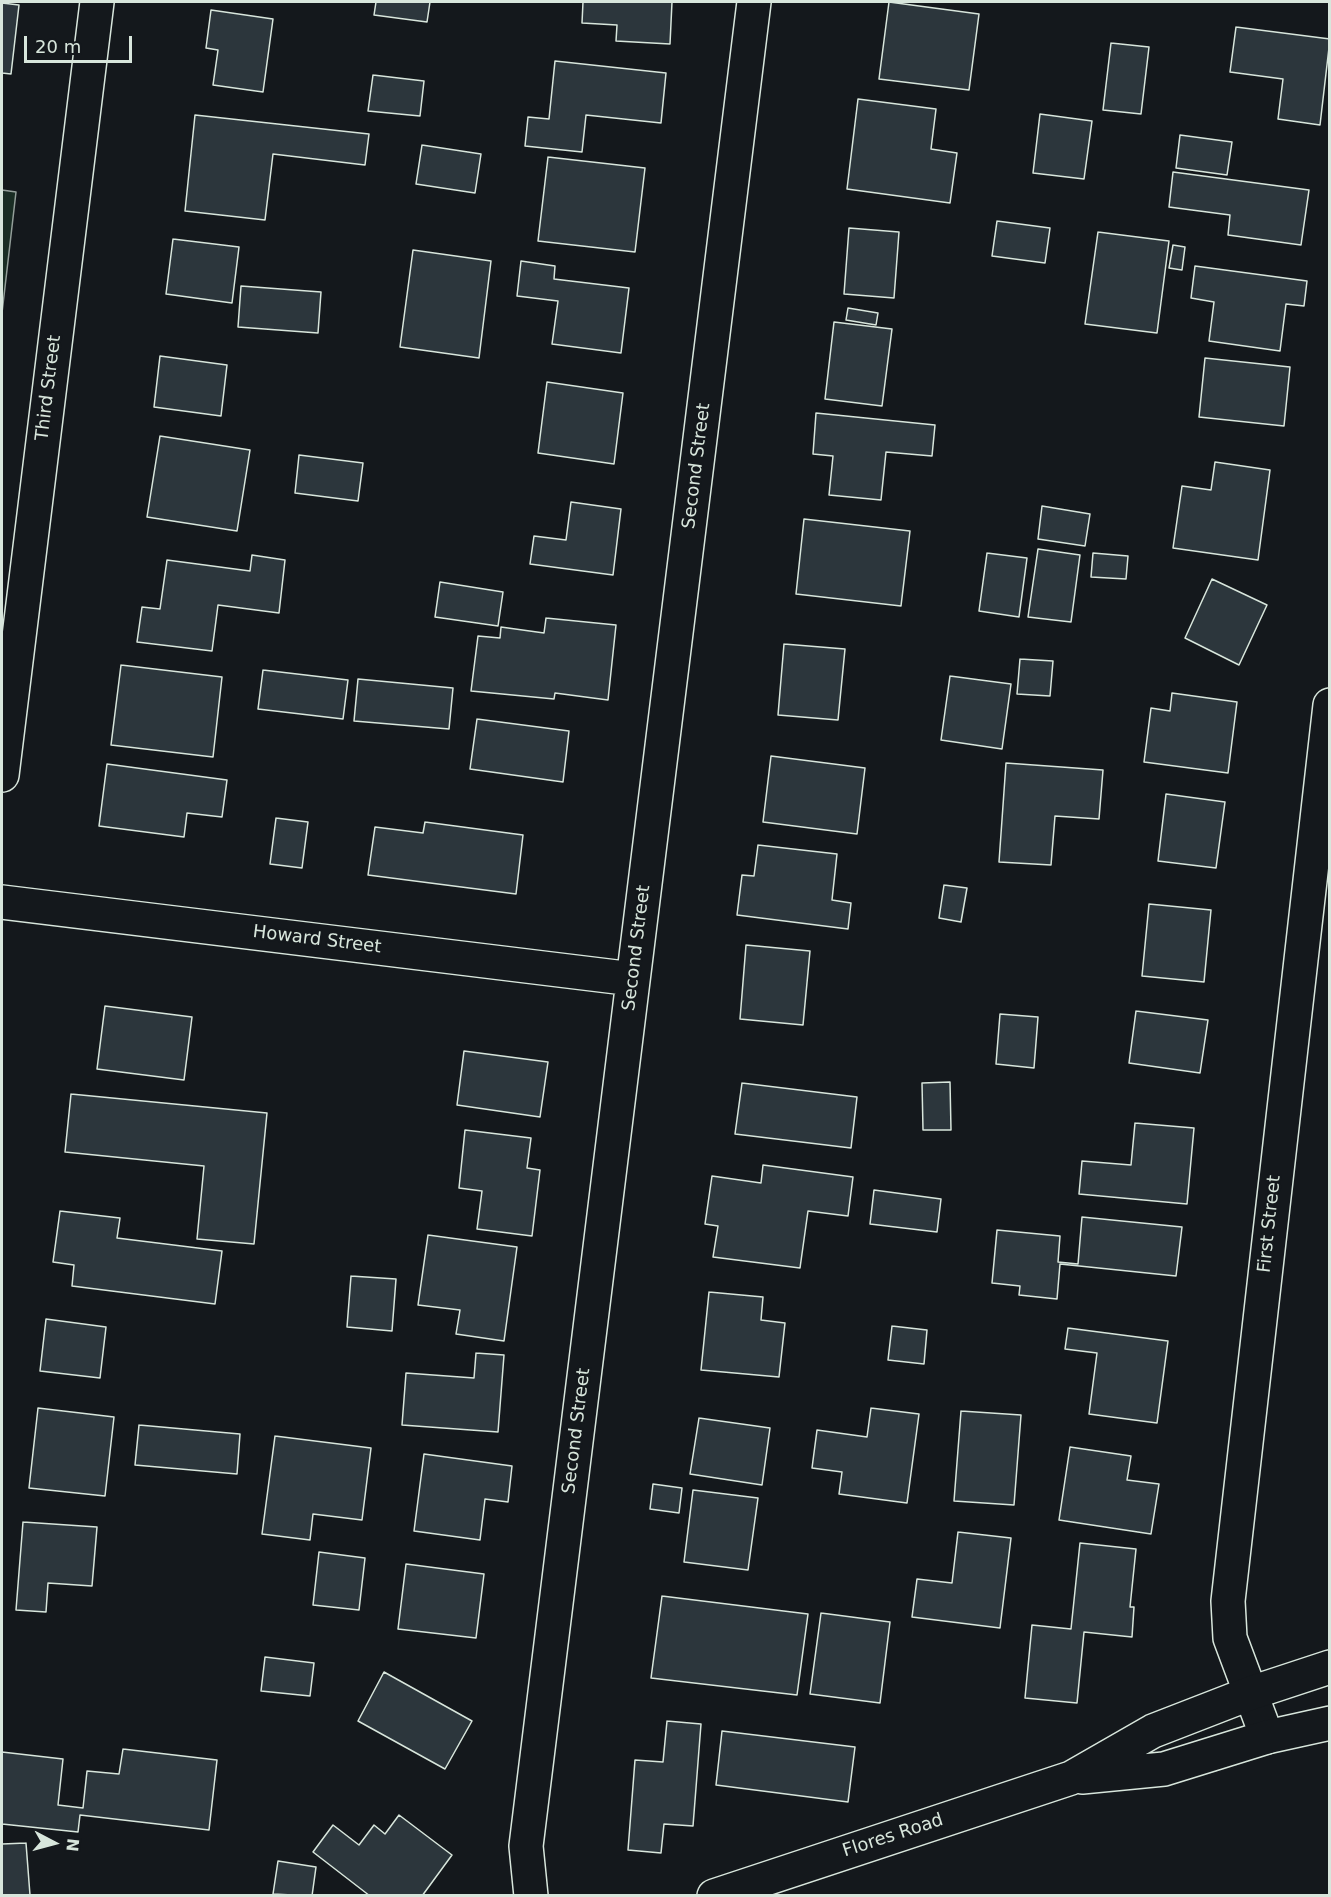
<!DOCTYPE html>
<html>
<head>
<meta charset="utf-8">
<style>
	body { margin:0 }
	#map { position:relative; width:1331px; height:1897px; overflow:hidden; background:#14181c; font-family:"DejaVu Sans",sans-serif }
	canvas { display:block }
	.frame { position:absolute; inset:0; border:3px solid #d8e6dc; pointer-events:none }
	.north { position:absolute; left:24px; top:1813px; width:60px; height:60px; -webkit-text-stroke:4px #14181c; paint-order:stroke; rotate:96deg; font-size:16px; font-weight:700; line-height:24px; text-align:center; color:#d8e6dc }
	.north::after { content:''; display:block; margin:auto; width:21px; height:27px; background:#d8e6dc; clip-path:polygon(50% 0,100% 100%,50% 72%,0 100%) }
	.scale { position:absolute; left:24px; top:36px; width:108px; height:27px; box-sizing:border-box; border:3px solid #d8e6dc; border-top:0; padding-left:8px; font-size:18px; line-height:21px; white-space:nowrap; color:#d8e6dc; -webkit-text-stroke:4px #14181c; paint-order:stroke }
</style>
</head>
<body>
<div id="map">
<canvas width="1331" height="1897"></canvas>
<div class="frame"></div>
<div class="north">N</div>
<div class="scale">20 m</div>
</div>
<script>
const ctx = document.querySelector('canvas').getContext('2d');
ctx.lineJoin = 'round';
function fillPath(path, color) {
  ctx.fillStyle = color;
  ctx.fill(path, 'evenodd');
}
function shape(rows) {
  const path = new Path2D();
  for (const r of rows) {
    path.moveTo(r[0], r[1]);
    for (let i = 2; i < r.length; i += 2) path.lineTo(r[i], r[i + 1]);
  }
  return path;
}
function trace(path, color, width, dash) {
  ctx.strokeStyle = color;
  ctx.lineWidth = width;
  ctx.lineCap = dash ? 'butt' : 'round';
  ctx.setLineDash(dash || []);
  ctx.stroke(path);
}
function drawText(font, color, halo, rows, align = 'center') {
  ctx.font = font + ' "DejaVu Sans",sans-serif';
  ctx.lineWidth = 4.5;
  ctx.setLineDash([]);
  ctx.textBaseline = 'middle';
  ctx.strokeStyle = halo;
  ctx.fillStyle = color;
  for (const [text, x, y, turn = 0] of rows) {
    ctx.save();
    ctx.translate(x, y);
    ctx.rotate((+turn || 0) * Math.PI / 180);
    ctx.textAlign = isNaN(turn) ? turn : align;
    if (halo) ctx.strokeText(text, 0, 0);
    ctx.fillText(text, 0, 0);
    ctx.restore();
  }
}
const green = shape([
	[2,190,16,192,2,313,2,190]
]);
const building = shape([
	[376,2,430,2,427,22,374,15,376,2],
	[583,2,672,2,670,44,616,41,617,25,582,23,583,2],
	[889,2,979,14,969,90,879,79,889,2],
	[2,3,19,5,11,74,2,73,2,3],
	[211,10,273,19,263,92,213,85,218,50,206,48,211,10],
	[1236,27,1330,39,1320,125,1278,119,1283,79,1230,72,1236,27],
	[1111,43,1149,47,1141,114,1103,110,1111,43],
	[555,61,666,73,661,123,586,115,582,152,525,146,528,117,549,119,555,61],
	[373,75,424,81,420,116,368,111,373,75],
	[858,99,936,109,931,149,957,153,950,203,847,189,858,99],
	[1040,114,1092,121,1084,179,1033,173,1040,114],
	[195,115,369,134,365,165,273,154,265,220,185,211,195,115],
	[1180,135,1232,142,1227,175,1176,168,1180,135],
	[422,145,481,154,475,193,416,184,422,145],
	[548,157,645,168,635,252,538,241,548,157],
	[1173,172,1309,190,1301,245,1228,235,1230,215,1169,207,1173,172],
	[997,221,1050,228,1045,263,992,256,997,221],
	[849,228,899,232,894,298,844,294,849,228],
	[1098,232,1169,241,1157,333,1085,324,1098,232],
	[173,239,239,247,232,303,166,294,173,239],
	[1173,245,1185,247,1182,270,1169,268,1173,245],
	[413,250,491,261,479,358,400,347,413,250],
	[521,261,555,266,554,279,629,288,621,353,552,344,558,301,517,296,521,261],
	[1195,266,1307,281,1304,306,1286,304,1280,351,1209,341,1214,302,1191,298,1195,266],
	[241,286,321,292,318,333,238,327,241,286],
	[848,308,878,313,876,325,846,320,848,308],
	[834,322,892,329,882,406,825,399,834,322],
	[160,356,227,365,221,416,154,407,160,356],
	[1205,358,1290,367,1284,426,1199,417,1205,358],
	[547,382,623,393,614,464,538,453,547,382],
	[816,413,935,425,932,456,886,452,881,500,829,495,833,456,813,454,816,413],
	[160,436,250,450,237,531,147,517,160,436],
	[299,455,363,463,358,501,295,493,299,455],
	[1215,462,1270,470,1258,560,1173,548,1182,486,1211,490,1215,462],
	[571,502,621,509,613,575,530,564,534,536,566,540,571,502],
	[1042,506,1090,514,1085,546,1038,539,1042,506],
	[804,519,910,531,901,606,796,594,804,519],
	[1038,549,1080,555,1071,622,1028,617,1038,549],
	[987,553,1027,558,1019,617,979,611,987,553],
	[1093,553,1128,556,1126,579,1091,577,1093,553],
	[252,555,285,560,279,613,218,605,212,651,137,642,142,607,160,609,167,560,250,571,252,555],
	[1212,579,1267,605,1239,665,1185,638,1212,579],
	[440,582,503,592,498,626,435,617,440,582],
	[546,618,616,625,608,700,555,693,554,699,471,691,478,636,500,638,501,627,544,633,546,618],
	[784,644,845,649,838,720,778,715,784,644],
	[1020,659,1053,661,1050,696,1017,694,1020,659],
	[121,665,222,677,213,757,111,745,121,665],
	[263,670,348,680,343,719,258,709,263,670],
	[950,676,1011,684,1002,749,941,740,950,676],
	[358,679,453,688,449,729,354,721,358,679],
	[1172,693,1237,702,1228,773,1144,762,1151,708,1170,711,1172,693],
	[477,719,569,731,563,782,470,769,477,719],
	[771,756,865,768,857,834,763,822,771,756],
	[1006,763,1103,770,1099,819,1055,816,1051,865,999,862,1006,763],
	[107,764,227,780,222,817,187,813,184,837,99,826,107,764],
	[1166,794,1225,802,1216,868,1158,861,1166,794],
	[276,818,308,822,302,868,270,864,276,818],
	[425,822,523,835,516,894,368,875,375,827,423,833,425,822],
	[758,845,837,854,832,900,851,903,848,929,737,915,742,875,754,876,758,845],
	[944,885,967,888,961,922,939,918,944,885],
	[1149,904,1211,910,1204,982,1142,976,1149,904],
	[746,945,810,951,803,1025,740,1019,746,945],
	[105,1006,192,1017,184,1080,97,1069,105,1006],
	[1136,1011,1208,1020,1200,1073,1129,1063,1136,1011],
	[1000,1014,1038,1017,1034,1068,996,1064,1000,1014],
	[464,1051,548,1062,540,1117,457,1105,464,1051],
	[950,1082,951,1130,923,1130,922,1083,950,1082],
	[742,1083,857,1097,851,1148,735,1134,742,1083],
	[71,1094,267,1113,254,1244,197,1239,204,1166,65,1152,71,1094],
	[1135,1123,1194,1128,1187,1204,1079,1194,1082,1161,1131,1165,1135,1123],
	[465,1130,531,1138,527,1168,540,1170,532,1236,477,1229,482,1191,459,1188,465,1130],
	[763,1165,853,1177,848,1216,808,1211,800,1268,713,1257,718,1226,705,1224,712,1176,761,1183,763,1165],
	[874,1190,941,1199,937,1232,870,1224,874,1190],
	[60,1211,120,1218,117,1238,222,1251,215,1304,72,1286,74,1265,53,1262,60,1211],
	[1082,1217,1182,1227,1176,1276,1060,1264,1057,1299,1019,1295,1020,1286,992,1283,997,1230,1060,1236,1058,1262,1078,1264,1082,1217],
	[428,1235,517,1247,504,1341,456,1334,460,1310,418,1305,428,1235],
	[351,1276,396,1279,392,1331,347,1327,351,1276],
	[709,1292,763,1297,761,1320,785,1323,779,1377,701,1370,709,1292],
	[46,1319,106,1327,100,1378,40,1371,46,1319],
	[892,1326,927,1330,924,1364,888,1360,892,1326],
	[1068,1328,1168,1341,1157,1423,1089,1414,1097,1353,1065,1349,1068,1328],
	[476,1353,504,1355,498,1432,402,1425,406,1373,474,1378,476,1353],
	[38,1408,114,1417,105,1496,29,1488,38,1408],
	[871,1408,919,1414,907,1503,839,1494,842,1472,812,1468,817,1430,867,1437,871,1408],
	[961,1411,1021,1415,1014,1505,954,1501,961,1411],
	[699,1418,770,1428,762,1485,690,1474,699,1418],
	[139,1425,240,1434,237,1474,135,1465,139,1425],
	[275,1436,371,1448,362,1520,313,1514,310,1540,262,1534,275,1436],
	[1070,1447,1131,1456,1127,1480,1159,1484,1151,1534,1059,1520,1070,1447],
	[424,1454,512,1466,508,1502,485,1499,480,1540,414,1531,424,1454],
	[653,1484,682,1488,679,1513,650,1509,653,1484],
	[693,1490,758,1498,748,1570,684,1562,693,1490],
	[23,1522,97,1527,92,1586,48,1583,46,1612,16,1610,23,1522],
	[958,1532,1011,1538,1000,1628,912,1617,917,1579,952,1583,958,1532],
	[1080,1543,1136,1549,1130,1607,1134,1607,1132,1637,1084,1632,1077,1703,1025,1698,1032,1625,1071,1629,1080,1543],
	[319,1552,365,1558,359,1610,313,1605,319,1552],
	[406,1564,484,1574,476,1638,398,1629,406,1564],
	[662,1596,808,1614,797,1695,651,1678,662,1596],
	[821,1613,890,1622,880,1703,810,1694,821,1613],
	[265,1657,314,1663,310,1696,261,1691,265,1657],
	[384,1672,472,1721,445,1769,358,1721,384,1672],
	[667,1721,701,1724,693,1826,664,1824,661,1853,628,1850,635,1760,663,1762,667,1721],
	[722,1731,855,1747,848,1802,716,1785,722,1731],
	[123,1749,217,1760,209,1830,80,1815,78,1832,2,1824,2,1752,63,1759,58,1805,83,1808,87,1771,119,1774,123,1749],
	[399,1815,452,1855,422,1896,370,1896,313,1852,333,1825,359,1845,374,1825,385,1834,399,1815],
	[26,1843,30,1895,2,1896,2,1844,26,1843],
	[278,1861,316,1867,312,1896,273,1894,278,1861]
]);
const minor = shape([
	[2,775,97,2],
	[2,902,633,979],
	[1267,1737,1230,1638,1228,1601,1330,705],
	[531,1896,526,1846,754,2]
]);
const major = shape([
	[1082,1777,1164,1769,1267,1737,1330,1723],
	[714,1896,1071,1778,1153,1731,1251,1693,1330,1667]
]);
const streetNames = [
	["Third Street",49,388,-83],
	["Second Street",697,466,-83],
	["Howard Street",317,940,7],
	["Second Street",637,948,-83],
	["First Street",1270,1224,-84],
	["Second Street",577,1431,-83],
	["Flores Road",893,1836,-18]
];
fillPath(green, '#1a2d24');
trace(green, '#939e99', 1.5);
fillPath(building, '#2c363c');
trace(building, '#d8e6dc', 1.5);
trace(minor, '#d8e6dc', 36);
trace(major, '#d8e6dc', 36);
trace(minor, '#14181c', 33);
trace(major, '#14181c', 33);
drawText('18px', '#d8e6dc', '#14181c', streetNames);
</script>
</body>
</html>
